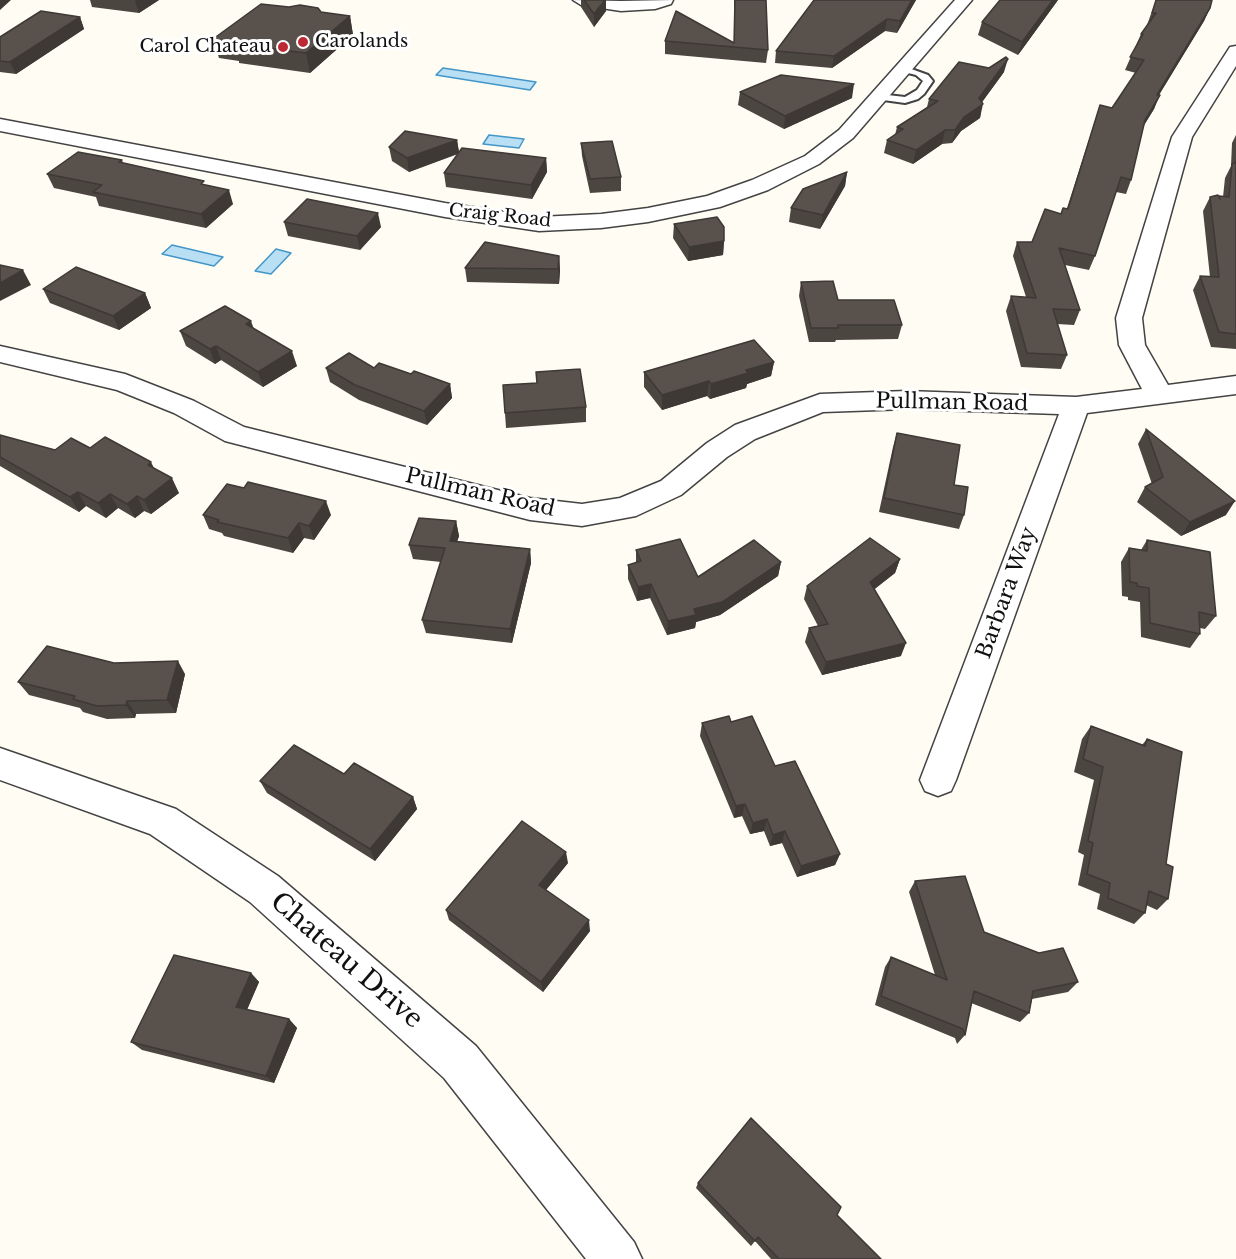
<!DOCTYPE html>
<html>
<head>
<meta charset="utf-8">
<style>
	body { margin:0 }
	canvas { display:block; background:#fffcf3 }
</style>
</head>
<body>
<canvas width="1236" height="1259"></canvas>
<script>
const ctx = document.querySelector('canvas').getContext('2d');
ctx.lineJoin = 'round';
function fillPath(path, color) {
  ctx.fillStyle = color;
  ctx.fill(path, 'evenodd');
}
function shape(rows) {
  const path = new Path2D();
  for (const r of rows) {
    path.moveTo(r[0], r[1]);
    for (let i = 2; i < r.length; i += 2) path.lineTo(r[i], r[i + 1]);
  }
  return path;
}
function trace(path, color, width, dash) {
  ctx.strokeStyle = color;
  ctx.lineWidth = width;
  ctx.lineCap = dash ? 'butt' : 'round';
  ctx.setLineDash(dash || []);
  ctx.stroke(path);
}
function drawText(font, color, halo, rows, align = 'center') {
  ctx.font = font + ' "Libre Baskerville",serif';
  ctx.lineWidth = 6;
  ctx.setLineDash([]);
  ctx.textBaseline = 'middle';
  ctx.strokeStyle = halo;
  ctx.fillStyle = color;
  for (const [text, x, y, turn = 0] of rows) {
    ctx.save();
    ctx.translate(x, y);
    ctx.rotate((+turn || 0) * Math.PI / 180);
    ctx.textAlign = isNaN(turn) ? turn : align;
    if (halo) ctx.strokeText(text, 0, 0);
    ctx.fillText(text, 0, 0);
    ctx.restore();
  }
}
const water = shape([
	[443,68,536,82,530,90,436,75,443,68],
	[489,135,524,139,519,148,483,144,489,135],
	[172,245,223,257,214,266,162,254,172,245],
	[276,249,291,253,271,274,255,271,276,249]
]);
const service = shape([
	[903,66,928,75,933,81,924,94,918,99,905,103,876,99,876,95,879,94,905,97,917,90,923,81,916,75,900,71,900,67,903,66]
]);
const minor = shape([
	[573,0,621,1,673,0,671,4,655,9,621,11,581,5,573,0],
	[955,0,972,0,853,138,819,164,768,190,720,207,648,222,601,228,539,231,445,217,0,131,0,119,445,203,539,217,601,214,648,208,707,196,752,180,805,156,839,130,955,0],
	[1236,46,1236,66,1192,137,1142,318,1145,345,1168,385,1236,376,1236,394,1087,413,956,780,951,791,938,796,925,791,920,780,1059,414,907,409,823,412,755,439,727,457,681,495,636,516,582,526,530,520,225,441,174,413,117,390,0,362,0,346,125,374,194,401,244,427,530,498,582,504,620,498,661,481,707,443,735,425,820,394,907,391,1076,397,1142,389,1119,345,1116,318,1172,137,1230,47,1236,46]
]);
const tertiary = shape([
	[0,748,176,809,278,876,476,1046,634,1242,642,1259,586,1259,444,1078,250,902,150,834,0,780,0,748]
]);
const wall = shape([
	[90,0,159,0,139,13,92,7],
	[581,0,606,0,606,11,594,27,581,7],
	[734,0,766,0,768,50,766,63,665,54,665,41,734,42],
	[814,0,916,0,897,33,885,31,832,68,775,63,776,51],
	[1058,0,1018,55,978,35,982,22],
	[1156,0,1210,8,1204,21,1159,95,1154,109,1143,127,1131,180,1126,194,1116,192,1095,256,1089,270,1065,265,1080,310,1074,325,1057,324,1067,355,1061,369,1021,367,1006,311,1011,296,1026,297,1013,256,1017,242,1032,242,1067,208,1100,105,1112,108,1136,73,1125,70,1141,34,1147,25],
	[321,12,350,16,353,35,310,73,239,63,239,61,219,58,213,39],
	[80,17,84,29,16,74,0,72,0,37],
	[1004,72,982,102,980,118,961,131,952,143,942,144,913,164,884,153,887,140,895,135,897,127,927,107,929,99],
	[740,92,852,98,784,129,738,105],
	[1236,135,1236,349,1211,347,1193,290,1200,276,1210,277,1203,211,1210,197,1223,197,1225,178,1231,166,1232,143],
	[457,140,459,152,546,158,547,172,532,199,446,187,444,173,458,154,409,172,392,161,389,147],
	[581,143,621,177,621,191,590,193,582,156],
	[122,160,123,163,206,185,233,204,206,228,99,206,96,197,54,188,47,174],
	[847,172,845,186,820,229,789,222,791,208],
	[284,222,381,227,360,250,288,236],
	[674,224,724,241,723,255,688,261,673,238],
	[559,256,560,270,559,284,467,282,465,268],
	[801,282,838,300,902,325,898,339,836,340,835,342,809,342,799,296],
	[43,289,145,293,151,308,119,330,50,303],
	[254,329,297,366,263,387,221,360,215,364,186,346,180,331],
	[774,362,771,376,747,384,746,388,710,399,707,396,662,410,644,387,644,372],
	[326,368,374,368,411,374,450,384,452,398,427,425,359,400,330,382],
	[586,407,586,422,506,428,505,413],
	[1146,429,1226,515,1181,536,1137,502,1145,487,1152,484,1138,444],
	[897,433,954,485,964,515,959,529,879,512,893,447],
	[0,435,55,450,90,448,155,469,179,493,151,514,144,511,135,518,118,508,106,518,86,506,79,512,0,466],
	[203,515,331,515,314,540,304,538,293,553,224,536,222,533,209,529],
	[456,521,459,536,457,541,530,549,531,563,512,643,426,633,422,620,441,562,413,559,409,545],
	[1147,540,1216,616,1205,629,1200,628,1200,634,1190,648,1141,637,1140,602,1128,600,1128,597,1122,596,1121,562,1129,548,1141,550],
	[636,550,698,577,781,562,778,576,720,615,696,622,695,628,667,635,650,598,637,601,628,579,628,565,636,563],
	[900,559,895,573,874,589,901,656,822,675,805,642,809,628,818,626,804,599,807,586],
	[114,663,185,674,176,713,136,714,135,718,107,719,83,712,80,708,29,695,18,682],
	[731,722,775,766,840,854,835,865,797,877,782,843,770,846,764,831,750,834,742,816,734,818,700,736,702,723],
	[1091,726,1142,745,1147,739,1166,864,1168,899,1157,910,1146,905,1145,913,1134,924,1097,909,1100,894,1078,885,1084,855,1078,852,1094,780,1074,772,1082,739],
	[344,774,413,797,417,809,375,861,267,793,260,781],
	[568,863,546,890,590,931,543,992,449,920,446,910],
	[915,881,984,932,1078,982,1068,992,1032,999,1029,1013,1020,1022,971,1003,965,1035,957,1044,955,1038,875,1005,885,967,891,957,935,975,909,892],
	[251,973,259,982,247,1010,289,1019,297,1028,274,1083,142,1050,131,1042],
	[698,1183,837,1215,881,1259,771,1259,755,1241,751,1246,696,1188]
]);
const shadedWall = shape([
	[0,0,11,0,0,10],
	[136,0,159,0,139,13,135,1],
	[605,0,606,0,606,11,594,27,594,14],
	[912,0,916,0,897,33,900,21],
	[1053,0,1058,0,1018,55,1022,42],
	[1210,8,1204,21,1157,98,1157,95],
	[350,16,353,35,310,73,306,53],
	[80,17,84,29,16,74,10,62],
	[887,19,885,31,832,68,834,56],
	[1008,59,1004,72,977,109,983,104,980,118,961,131,952,143,955,130],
	[854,84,852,98,784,129,785,116],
	[1160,95,1154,109,1139,133,1145,120],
	[945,130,942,144,913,164,916,150],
	[457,140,459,153,409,172,407,158],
	[546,158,547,172,532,199,531,185],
	[847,172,845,186,820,229,823,215],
	[229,190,233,204,206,228,201,214],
	[378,213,381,227,360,250,357,236],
	[724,241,723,255,688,261,689,247],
	[559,256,560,270,559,284,558,269],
	[23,270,31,285,0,301,0,283],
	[145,293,151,308,119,330,113,316],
	[251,321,256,335,246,324],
	[216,346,221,360,215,364,210,349],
	[292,351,297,366,263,387,258,372],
	[774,362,771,376,747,384,746,388,710,399,711,384,746,370],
	[709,381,707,396,662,410,662,395],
	[450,384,452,398,427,425,424,411],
	[151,462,158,476,148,465],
	[172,478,179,493,151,514,144,500],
	[78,492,86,506,79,512,70,497],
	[110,494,118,508,106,518,98,503],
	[137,496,144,511,135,518,127,504],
	[326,501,331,515,314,540,309,526],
	[1235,501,1226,515,1181,536,1190,522],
	[456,521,459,536,453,555,450,541],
	[299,523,304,538,293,553,288,538],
	[530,549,531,563,512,643,510,629],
	[900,559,895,573,866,596,870,582],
	[781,562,778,576,720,615,696,622,695,628,667,635,668,621,694,609],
	[651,584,650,598,637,601,638,587],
	[906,643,901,656,822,675,826,662],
	[178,661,185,674,176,713,167,700],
	[127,701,136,714,135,718,126,705],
	[413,797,417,809,375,861,370,849],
	[745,804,742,816,734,818,736,806],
	[767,819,764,831,750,834,753,823],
	[785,831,782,843,770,846,773,835],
	[566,852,568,863,541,896,539,885],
	[840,854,835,865,797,877,801,866],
	[589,920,590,931,543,992,541,982],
	[251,973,259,982,244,1016,236,1007],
	[289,1019,297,1028,274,1083,266,1076]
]);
const building = shape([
	[584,0,605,0,594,14,584,0],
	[735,0,766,0,768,50,665,41,676,11,734,43,735,0],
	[814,0,912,0,900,21,887,19,834,56,776,51,814,0],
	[1000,0,1053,0,1022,42,982,22,1000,0],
	[1156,0,1212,0,1210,8,1163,85,1157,95,1160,95,1145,120,1131,180,1121,177,1095,256,1059,248,1080,310,1053,309,1067,355,1027,353,1011,296,1036,298,1017,242,1032,242,1045,209,1061,214,1063,208,1068,209,1100,105,1112,108,1144,60,1130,57,1143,34,1141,34,1156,13,1152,13,1156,0],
	[261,4,289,7,300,5,318,8,321,12,350,16,306,53,234,44,236,43,213,39,261,4],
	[41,11,80,17,10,62,0,61,0,37,41,11],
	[1006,57,1008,59,979,98,983,104,964,117,955,130,945,130,916,150,887,140,903,129,897,127,938,101,929,99,959,62,989,68,1006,57],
	[781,75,854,84,785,116,740,92,781,75],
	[405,131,457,140,407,158,389,147,405,131],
	[612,141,621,177,590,179,581,143,612,141],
	[462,148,546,158,531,185,444,173,462,148],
	[78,152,122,160,119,162,204,181,201,184,229,190,201,214,93,192,102,185,47,174,78,152],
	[1236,162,1236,334,1219,332,1200,276,1219,277,1210,197,1218,195,1220,199,1219,196,1229,197,1232,164,1236,162],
	[847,172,823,215,791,208,803,189,847,172],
	[307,199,378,213,357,236,284,222,307,199],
	[717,217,724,227,724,241,689,247,674,224,717,217],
	[485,242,559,256,558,269,465,268,485,242],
	[0,265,23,270,0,283,0,265],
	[76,267,145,293,113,316,43,289,76,267],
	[833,281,838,300,894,300,902,325,838,325,838,328,811,328,801,282,833,281],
	[225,306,251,321,246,324,292,351,258,372,216,346,210,349,180,331,225,306],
	[754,340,774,362,746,370,748,373,711,384,709,381,662,395,644,372,754,340],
	[349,353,374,368,379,363,411,374,414,371,450,384,424,411,355,385,326,368,349,353],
	[580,369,586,407,505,413,503,385,537,383,536,372,580,369],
	[1146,429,1235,501,1190,522,1145,487,1163,477,1146,429],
	[897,433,960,445,954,485,968,487,964,515,884,498,897,433],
	[0,435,55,450,71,438,90,448,105,437,151,462,148,465,172,478,144,500,137,496,127,504,110,494,98,503,78,492,70,497,0,457,0,435],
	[248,482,326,501,309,526,299,523,288,538,217,522,219,520,203,515,227,484,244,488,248,482],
	[419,518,456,521,450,541,530,549,510,629,422,620,445,548,409,545,419,518],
	[870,538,900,559,870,582,906,643,826,662,809,628,828,624,807,586,870,538],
	[680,539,698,577,754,540,781,562,722,602,694,609,696,615,668,621,651,584,638,587,628,565,641,561,636,550,680,539],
	[1147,540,1210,552,1216,616,1199,612,1200,634,1150,623,1149,588,1137,586,1137,583,1130,582,1129,548,1147,551,1147,540],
	[47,646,114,663,178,661,167,700,127,701,126,705,97,706,73,699,75,696,18,682,47,646],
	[729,716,731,722,752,716,775,766,795,761,840,854,801,866,785,831,773,835,767,819,753,823,745,804,736,806,702,723,729,716],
	[1091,726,1145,746,1147,739,1182,752,1166,864,1173,867,1168,899,1149,891,1145,913,1108,898,1110,883,1087,874,1093,843,1088,841,1103,767,1083,759,1091,726],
	[294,745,344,774,354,763,413,797,370,849,260,781,294,745],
	[522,821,566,852,539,885,589,920,541,982,446,910,522,821],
	[965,876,984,932,1039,953,1063,948,1078,982,1033,991,1029,1013,974,991,965,1035,963,1029,881,996,891,957,947,980,915,881,965,876],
	[174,955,251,973,236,1007,289,1019,266,1076,131,1042,174,955],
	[751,1118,841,1207,837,1215,881,1259,779,1259,758,1237,755,1241,698,1183,751,1118]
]);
const markers = [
	[303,42,6,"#bc2b35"],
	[283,47,6,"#bc2b35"]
];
const farPoinames = [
	["Carolands",315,42],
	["Carol Chateau",271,47,"right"]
];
const farStreetnames = [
	["Craig Road",500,216,6]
];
const streetNames = [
	["Pullman Road",952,403,1],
	["Pullman Road",480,493,13],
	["Barbara Way",1007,593,-70]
];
const nearStreetnames = [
	["Chateau Drive",346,961,41]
];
fillPath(water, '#b9dff4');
trace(water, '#4296c9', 1.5);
trace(service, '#434343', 4);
trace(minor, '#434343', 3);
trace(tertiary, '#434343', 3);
fillPath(service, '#fff');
fillPath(minor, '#fff');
fillPath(tertiary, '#fff');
fillPath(wall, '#4c4641');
fillPath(shadedWall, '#3e3935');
fillPath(building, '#58514c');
trace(building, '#3e3935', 1.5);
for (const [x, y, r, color] of markers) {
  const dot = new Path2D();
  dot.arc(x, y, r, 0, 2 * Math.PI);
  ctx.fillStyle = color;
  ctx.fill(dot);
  trace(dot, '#fff', 2);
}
drawText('18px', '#101010', '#fff', farPoinames, 'left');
drawText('18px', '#101010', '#fff', farStreetnames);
drawText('21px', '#101010', '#fff', streetNames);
drawText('26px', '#101010', '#fff', nearStreetnames);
</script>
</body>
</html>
